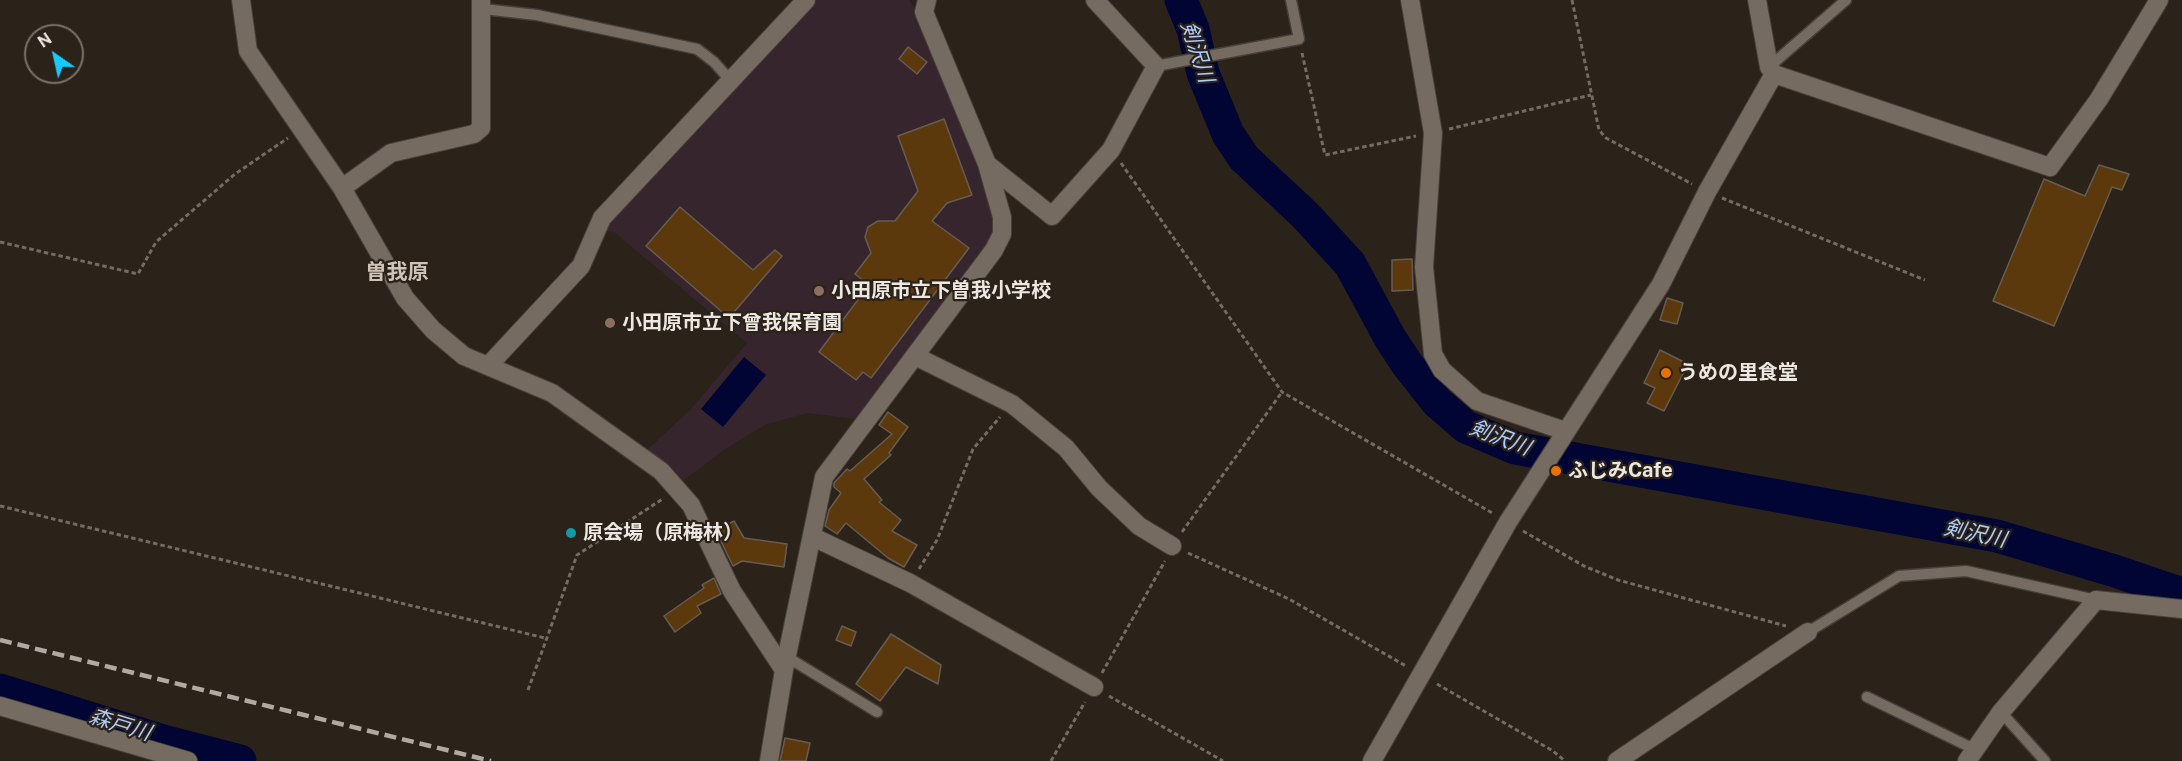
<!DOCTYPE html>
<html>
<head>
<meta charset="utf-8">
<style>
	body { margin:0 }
	#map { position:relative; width:2182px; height:761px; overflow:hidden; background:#2b221a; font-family:"Public Sans",sans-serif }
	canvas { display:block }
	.north { position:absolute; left:24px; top:24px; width:60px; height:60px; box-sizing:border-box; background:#2b221a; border:2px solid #79716a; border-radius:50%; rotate:326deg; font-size:16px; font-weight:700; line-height:24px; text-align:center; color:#ede7e1 }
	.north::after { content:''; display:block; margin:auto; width:21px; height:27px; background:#16cafb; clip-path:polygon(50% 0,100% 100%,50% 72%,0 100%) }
</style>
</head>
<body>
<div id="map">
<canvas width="2182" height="761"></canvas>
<div class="north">N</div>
</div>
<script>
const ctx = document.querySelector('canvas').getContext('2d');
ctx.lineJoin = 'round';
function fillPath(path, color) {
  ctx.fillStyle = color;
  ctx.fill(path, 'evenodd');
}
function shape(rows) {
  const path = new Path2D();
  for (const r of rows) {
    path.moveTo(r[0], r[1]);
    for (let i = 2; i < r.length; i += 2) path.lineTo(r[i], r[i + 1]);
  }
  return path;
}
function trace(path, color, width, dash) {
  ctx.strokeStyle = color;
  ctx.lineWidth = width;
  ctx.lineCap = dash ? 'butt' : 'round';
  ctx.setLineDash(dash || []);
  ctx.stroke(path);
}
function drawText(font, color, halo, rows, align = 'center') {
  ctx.font = font + ' "Public Sans","Noto Sans JP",sans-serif';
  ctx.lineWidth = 4.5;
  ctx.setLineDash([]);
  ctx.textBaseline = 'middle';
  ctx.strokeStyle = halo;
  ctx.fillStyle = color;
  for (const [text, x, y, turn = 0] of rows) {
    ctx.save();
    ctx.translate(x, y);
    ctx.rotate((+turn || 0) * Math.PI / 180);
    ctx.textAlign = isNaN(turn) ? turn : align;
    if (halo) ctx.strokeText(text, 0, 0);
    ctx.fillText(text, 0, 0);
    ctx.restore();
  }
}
const education = shape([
	[814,0,909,0,918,13,977,160,996,221,993,239,856,419,808,413,767,424,728,447,680,483,646,451,691,409,747,343,614,232,603,230]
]);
const water = shape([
	[744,357,766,375,723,427,701,409]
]);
const river = shape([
	[1181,0,1193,29,1203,73,1228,134,1244,158,1305,215,1350,264,1390,338,1407,364,1437,402,1466,427,1515,448,1997,536,2115,571,2182,594],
	[0,690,163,741,240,761]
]);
const building = shape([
	[908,47,927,62,917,74,899,59,908,47],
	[944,119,972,195,947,203,932,221,969,248,871,378,863,372,856,380,819,352,869,285,855,274,871,253,865,237,868,227,878,221,895,221,918,191,898,136,944,119],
	[2099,165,2129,174,2122,190,2112,187,2054,326,1993,301,2044,179,2085,196,2099,165],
	[680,207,753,270,775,250,782,256,729,318,646,246,680,207],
	[1412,259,1413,290,1392,291,1392,260,1412,259],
	[1667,298,1683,303,1677,324,1660,320,1667,298],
	[1660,350,1688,364,1664,411,1647,403,1655,388,1644,383,1660,350],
	[888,412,908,427,889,453,891,455,864,479,882,500,879,502,901,520,892,531,917,545,904,567,888,558,846,523,837,534,825,526,829,510,841,493,834,487,834,483,847,469,850,471,892,434,879,425,888,412],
	[734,521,744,538,787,544,784,567,742,561,733,566,716,531,734,521],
	[714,578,721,594,697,606,701,613,675,632,664,616,704,588,702,585,714,578],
	[842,626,856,632,851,646,836,640,842,626],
	[891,634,941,665,938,684,906,667,880,701,856,684,891,634],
	[785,738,810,743,806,761,780,761,785,738]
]);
const path = shape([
	[1572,0,1599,130,1606,138,1692,184],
	[1302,53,1325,155,1416,136],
	[1449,129,1591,95],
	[1121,163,1282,392,1494,514],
	[1722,198,1925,280],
	[0,242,138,274,156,242,235,174,288,138],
	[0,506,545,638],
	[1523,531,1584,566,1618,580,1786,626],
	[1182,532,1282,392],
	[1188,553,1289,599,1406,666],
	[919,569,937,540,973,449,1000,417],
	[1102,673,1165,561],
	[1437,684,1553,751,1565,761],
	[528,690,577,555,664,498],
	[1109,696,1223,761],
	[1051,761,1085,702]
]);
const lane = shape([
	[483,9,537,15,697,49,714,62,730,80],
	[1156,66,1299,39,1291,0],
	[1769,67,1846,0],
	[1808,632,1899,576,1966,571,2096,600],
	[787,657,877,712],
	[1867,697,1974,749],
	[2001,712,2045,761]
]);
const street = shape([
	[241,0,248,51,342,188,405,298,433,330,464,356,552,393,661,471,691,505,732,591,784,670],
	[1410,0,1433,133,1424,267,1433,354,1442,370,1477,401,1565,431],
	[1757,0,1769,67,1774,74,2050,167,2099,99,2159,0],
	[987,164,1052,216,1111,150,1156,66,1095,0],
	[342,188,391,153,474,134,481,128,481,0],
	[915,356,1012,404,1066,448,1099,488,1139,526,1172,546],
	[488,366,581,266,602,218,806,0],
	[813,537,910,583,1094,687],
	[0,706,188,761],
	[769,761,784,670,824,477,994,250,1002,234,1002,217,987,164,924,12,927,0],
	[1372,761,1508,522,1661,284,1707,192,1774,74],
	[1617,761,1808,632],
	[1967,761,2001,712,2096,600,2182,609]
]);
const rail = shape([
	[0,640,491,761]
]);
const markers = [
	[819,291,6,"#8d6e63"],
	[610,323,6,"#8d6e63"],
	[1666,373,6,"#e8710a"],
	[1556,471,6,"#e8710a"],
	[571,533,6,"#0f9aa8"]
];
const poiNames = [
	["小田原市立下曽我小学校",831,291],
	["小田原市立下曾我保育園",622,323],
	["うめの里食堂",1678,373],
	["ふじみCafe",1568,471],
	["原会場（原梅林）",583,533]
];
const waterNames = [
	["剣沢川",1197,52,72],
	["剣沢川",1500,438,21],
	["剣沢川",1975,534,12],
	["森戸川",120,725,17]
];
const neighbourhoodNames = [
	["曽我原",397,273]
];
fillPath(education, '#37252e');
fillPath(water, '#000533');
trace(river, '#000533', 33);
fillPath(building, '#5c390d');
trace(building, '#655c52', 1.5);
trace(lane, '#47403a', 13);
trace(street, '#47403a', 20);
trace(path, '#736c64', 3, [4.5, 3]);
trace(lane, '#756b60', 10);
trace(street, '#756b60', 18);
trace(rail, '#b1aaa3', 4.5, [12, 6]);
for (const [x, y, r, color] of markers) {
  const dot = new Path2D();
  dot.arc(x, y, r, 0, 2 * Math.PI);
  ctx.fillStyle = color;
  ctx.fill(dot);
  trace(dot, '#2b221a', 2);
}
drawText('bold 20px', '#ede7e1', '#2b221a', poiNames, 'left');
drawText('italic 21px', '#adcbfa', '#2b221a', waterNames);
drawText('bold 21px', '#cfc3b8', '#2b221a', neighbourhoodNames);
</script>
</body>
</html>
